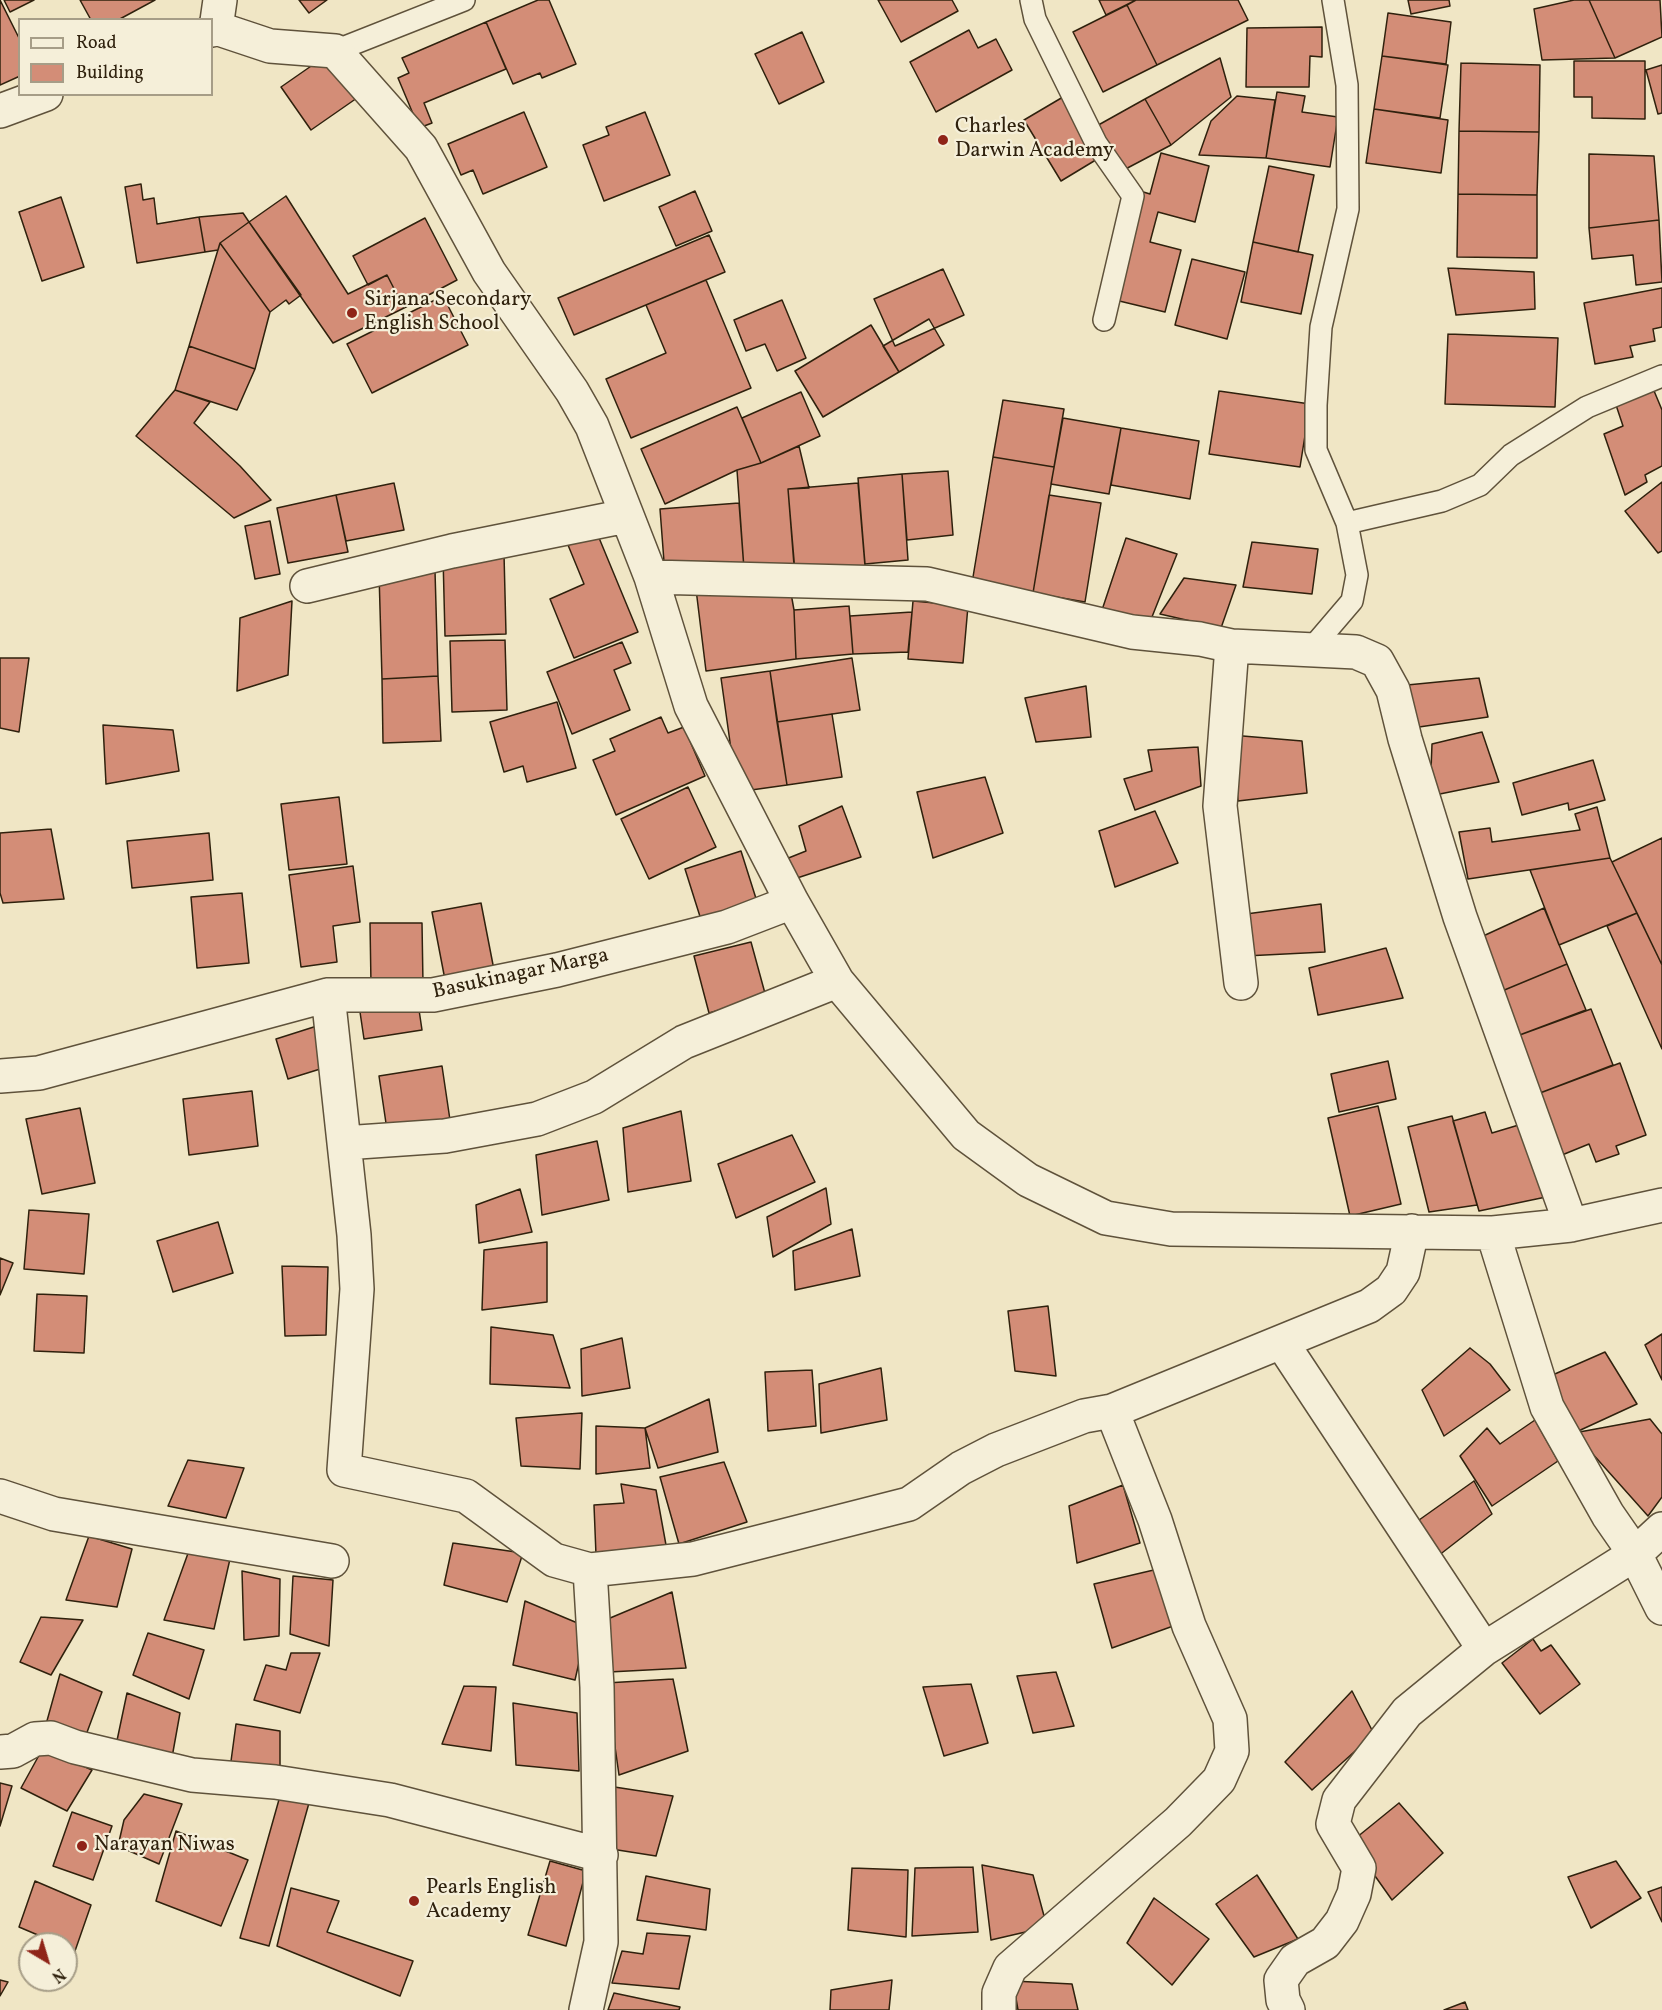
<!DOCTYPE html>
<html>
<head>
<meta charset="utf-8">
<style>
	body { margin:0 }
	#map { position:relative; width:1662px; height:2010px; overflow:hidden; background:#f0e6c5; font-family:Vollkorn,serif }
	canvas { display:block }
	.legend { position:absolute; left:18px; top:18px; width:195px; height:78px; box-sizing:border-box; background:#f5efd9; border:2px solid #a69d87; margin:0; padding:8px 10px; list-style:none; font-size:18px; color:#2f210d }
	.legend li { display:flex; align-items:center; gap:12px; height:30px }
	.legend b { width:30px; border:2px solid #a69d87 }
	.north { position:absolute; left:18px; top:1932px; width:60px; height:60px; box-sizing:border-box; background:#f5efd9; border:2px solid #a69d87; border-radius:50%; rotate:142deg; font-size:16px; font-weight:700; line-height:24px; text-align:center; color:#2f210d }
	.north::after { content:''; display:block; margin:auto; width:21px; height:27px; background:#8f2418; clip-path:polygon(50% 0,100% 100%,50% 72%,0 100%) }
</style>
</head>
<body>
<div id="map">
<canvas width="1662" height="2010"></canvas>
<ul class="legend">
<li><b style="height:8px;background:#f5efd9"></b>Road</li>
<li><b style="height:16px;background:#d38d77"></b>Building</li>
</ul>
<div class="north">N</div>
</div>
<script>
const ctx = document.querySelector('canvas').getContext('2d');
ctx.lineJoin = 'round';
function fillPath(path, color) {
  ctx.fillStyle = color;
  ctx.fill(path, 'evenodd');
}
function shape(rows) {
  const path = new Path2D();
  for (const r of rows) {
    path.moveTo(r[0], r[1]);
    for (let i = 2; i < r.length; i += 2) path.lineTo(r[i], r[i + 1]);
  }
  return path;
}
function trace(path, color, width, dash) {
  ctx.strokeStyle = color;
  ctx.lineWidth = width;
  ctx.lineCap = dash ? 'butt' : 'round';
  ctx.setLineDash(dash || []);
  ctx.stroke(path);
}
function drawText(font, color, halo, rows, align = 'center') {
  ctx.font = font + ' Vollkorn,serif';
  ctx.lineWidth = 4.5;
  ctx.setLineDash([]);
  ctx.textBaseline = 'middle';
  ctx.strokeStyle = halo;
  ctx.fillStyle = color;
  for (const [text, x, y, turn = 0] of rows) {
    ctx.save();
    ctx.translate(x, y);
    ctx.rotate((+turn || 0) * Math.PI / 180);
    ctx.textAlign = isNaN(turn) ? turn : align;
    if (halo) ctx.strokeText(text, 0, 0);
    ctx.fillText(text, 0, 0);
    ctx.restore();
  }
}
const building = shape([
	[0,0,20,40,20,76,0,85,0,0],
	[4,0,34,0,10,12,4,0],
	[80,0,155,0,118,20,91,20,80,0],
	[299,0,327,0,309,13,299,0],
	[538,0,549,0,576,64,542,78,540,73,513,84,486,22,538,0],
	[878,0,952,0,958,11,901,42,878,0],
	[1099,0,1136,0,1106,15,1099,0],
	[1136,0,1238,0,1248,20,1157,65,1127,5,1136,0],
	[1408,0,1449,0,1450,6,1411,14,1408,0],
	[1574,0,1589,0,1615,58,1542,60,1534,9,1574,0],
	[1589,0,1660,0,1662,37,1615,58,1589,0],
	[1127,5,1157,65,1103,92,1073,32,1127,5],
	[1388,13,1451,22,1446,64,1382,56,1388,13],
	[486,22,506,69,424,103,432,123,419,128,398,78,409,73,402,58,486,22],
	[1322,27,1322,57,1310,56,1309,87,1246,87,1247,28,1322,27],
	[969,30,978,48,996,39,1012,70,936,112,910,62,969,30],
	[802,32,824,82,779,104,755,54,802,32],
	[327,55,357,98,311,130,281,87,327,55],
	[1382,56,1448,65,1440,118,1374,109,1382,56],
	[1220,58,1231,97,1171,145,1145,99,1220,58],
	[1574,61,1645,61,1645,119,1592,118,1592,97,1574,97,1574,61],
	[1461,63,1540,65,1539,132,1459,131,1461,63],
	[1662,65,1662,113,1658,114,1646,70,1662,65],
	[1277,92,1305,96,1302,112,1338,117,1330,167,1266,158,1277,92],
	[1237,96,1275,100,1266,158,1199,155,1211,121,1237,96],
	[1063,97,1099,158,1061,181,1024,120,1063,97],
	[1145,99,1171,145,1118,173,1093,128,1145,99],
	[1374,109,1448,120,1441,173,1366,163,1374,109],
	[524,112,547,167,483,194,473,170,461,175,448,144,524,112],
	[645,112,670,175,604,201,583,145,609,135,606,127,645,112],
	[1459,131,1539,132,1537,195,1458,194,1459,131],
	[1161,153,1209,166,1195,222,1158,212,1150,242,1181,250,1165,312,1111,299,1140,191,1150,194,1161,153],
	[1589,154,1654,156,1659,220,1589,228,1589,154],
	[1269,166,1314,175,1298,252,1253,242,1269,166],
	[141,184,143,200,154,198,157,224,199,217,205,252,137,263,125,187,141,184],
	[695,191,712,231,676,246,659,207,695,191],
	[1458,194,1537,195,1537,258,1457,257,1458,194],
	[286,196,348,294,387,275,404,308,333,343,249,222,286,196],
	[61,197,84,267,42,281,19,212,61,197],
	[243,213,249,222,220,243,218,250,205,252,199,217,243,213],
	[425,218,457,280,404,308,387,275,368,285,353,256,425,218],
	[1659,220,1662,282,1636,285,1633,255,1592,259,1589,228,1659,220],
	[249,222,301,295,289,304,286,300,270,312,220,243,249,222],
	[709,235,725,272,574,335,558,298,709,235],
	[1253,242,1313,255,1301,314,1241,302,1253,242],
	[220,243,270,312,255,369,189,346,220,243],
	[1192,259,1245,272,1227,339,1175,325,1192,259],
	[1448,268,1534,272,1535,309,1456,315,1448,268],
	[943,269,964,315,895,346,874,299,943,269],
	[706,280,751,388,631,438,606,379,666,353,646,305,706,280],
	[1662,288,1662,327,1653,329,1655,341,1630,346,1633,357,1595,364,1584,303,1662,288],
	[443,296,468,345,372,393,347,344,443,296],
	[782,300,806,358,777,371,765,344,746,351,734,320,782,300],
	[929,319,944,345,899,372,883,346,929,319],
	[871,325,899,372,823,417,795,371,871,325],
	[1448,334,1558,338,1555,407,1445,404,1448,334],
	[189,346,255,369,237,410,175,390,189,346],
	[1652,386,1662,410,1662,466,1645,475,1647,482,1625,495,1604,434,1623,426,1615,402,1652,386],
	[175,390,210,402,194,423,240,466,271,500,234,518,136,436,175,390],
	[1219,391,1310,404,1300,467,1209,454,1219,391],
	[801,392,820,436,761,463,742,418,801,392],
	[1003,400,1064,409,1054,467,993,457,1003,400],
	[737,407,761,463,737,470,665,504,641,449,737,407],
	[1063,418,1121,428,1109,494,1051,484,1063,418],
	[1121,428,1199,441,1190,499,1111,485,1121,428],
	[799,446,809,488,788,489,794,565,744,569,737,470,761,463,799,446],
	[993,457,1054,467,1033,593,972,583,993,457],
	[948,471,953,535,907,540,902,474,948,471],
	[902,474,908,560,865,564,858,478,902,474],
	[1662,482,1662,551,1658,553,1625,511,1662,482],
	[394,483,404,530,346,541,336,495,394,483],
	[858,483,865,566,795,572,788,489,858,483],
	[336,495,348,552,288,563,277,508,336,495],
	[1049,495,1101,503,1085,602,1033,593,1049,495],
	[739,503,744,569,665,575,660,509,739,503],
	[270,521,280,574,255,579,245,526,270,521],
	[597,533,638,632,574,658,550,599,584,584,568,545,597,533],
	[1126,538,1177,554,1146,632,1100,616,1126,538],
	[1252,542,1318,549,1312,594,1243,587,1252,542],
	[504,554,506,634,445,636,443,556,504,554],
	[435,571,438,676,382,679,379,573,435,571],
	[1184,578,1236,585,1221,628,1160,614,1184,578],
	[695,581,789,582,794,610,796,659,706,671,695,581],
	[292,601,288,675,237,691,240,618,292,601],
	[913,601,968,606,963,663,908,659,913,601],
	[849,606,853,654,796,659,794,610,849,606],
	[912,612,908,652,853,654,850,616,912,612],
	[505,640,507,710,452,712,450,641,505,640],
	[622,642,631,663,614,670,630,710,572,734,547,672,622,642],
	[0,658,29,658,19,732,0,728,0,658],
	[852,658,860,710,777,722,770,671,852,658],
	[770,671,787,785,737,792,721,678,770,671],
	[438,676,441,741,383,743,382,679,438,676],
	[1479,678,1488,717,1419,727,1407,685,1479,678],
	[1086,686,1091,737,1036,742,1025,698,1086,686],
	[557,702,576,768,527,782,523,766,504,772,490,722,557,702],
	[832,714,842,777,787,785,777,722,832,714],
	[661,717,668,733,684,727,705,776,616,815,593,760,615,751,610,739,661,717],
	[103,725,173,730,179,771,106,784,103,725],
	[1482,732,1499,782,1430,796,1432,744,1482,732],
	[1231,735,1302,741,1307,793,1238,801,1231,735],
	[1198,747,1201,786,1135,810,1124,779,1152,771,1148,750,1198,747],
	[1593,760,1605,800,1569,810,1568,803,1522,815,1513,783,1593,760],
	[985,777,1003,833,933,858,917,792,985,777],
	[688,787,716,847,649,879,621,819,688,787],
	[339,797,347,864,289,870,281,804,339,797],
	[842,806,861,857,788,881,781,861,806,851,799,826,842,806],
	[1597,807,1610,858,1468,879,1459,832,1490,828,1492,842,1580,830,1575,814,1597,807],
	[1155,811,1178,863,1115,887,1099,831,1155,811],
	[51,829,64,899,3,903,0,893,0,833,51,829],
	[209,833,213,880,132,888,127,841,209,833],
	[1662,838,1662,965,1612,862,1662,838],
	[741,851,759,908,703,926,685,869,741,851],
	[1610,858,1637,913,1559,945,1530,870,1610,858],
	[353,866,360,922,333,926,337,962,301,967,289,875,353,866],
	[242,893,249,963,197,968,191,897,242,893],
	[481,903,495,975,446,985,432,912,481,903],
	[1321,904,1325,952,1245,956,1246,914,1321,904],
	[1544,908,1567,964,1502,991,1481,937,1544,908],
	[1637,913,1662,965,1662,1049,1607,926,1637,913],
	[370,923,422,923,423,984,371,985,370,923],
	[751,942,766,997,709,1013,694,956,751,942],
	[1386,948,1403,998,1318,1015,1309,968,1386,948],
	[1567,964,1586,1010,1517,1036,1502,991,1567,964],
	[418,1003,422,1030,364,1039,360,1012,418,1003],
	[1591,1009,1613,1065,1540,1093,1517,1036,1591,1009],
	[320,1025,333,1065,288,1079,276,1039,320,1025],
	[1388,1061,1396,1099,1339,1112,1331,1074,1388,1061],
	[1620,1063,1646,1135,1616,1146,1619,1154,1596,1162,1589,1144,1562,1155,1540,1093,1620,1063],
	[442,1066,450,1120,387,1130,379,1076,442,1066],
	[252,1091,258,1146,189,1155,183,1099,252,1091],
	[1378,1106,1401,1204,1350,1216,1328,1118,1378,1106],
	[80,1108,95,1183,42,1194,26,1119,80,1108],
	[681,1111,691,1181,628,1192,623,1128,681,1111],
	[1485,1112,1492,1133,1522,1124,1546,1197,1479,1211,1453,1121,1485,1112],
	[1452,1116,1477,1205,1429,1212,1408,1127,1452,1116],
	[792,1135,815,1182,736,1218,718,1164,792,1135],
	[597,1141,609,1200,542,1215,536,1155,597,1141],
	[826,1188,831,1224,773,1257,767,1217,826,1188],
	[520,1189,532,1232,479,1243,476,1205,520,1189],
	[29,1210,89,1214,84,1274,24,1269,29,1210],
	[218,1222,233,1273,173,1292,157,1241,218,1222],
	[852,1229,860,1276,795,1290,793,1251,852,1229],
	[547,1242,547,1302,482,1310,484,1250,547,1242],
	[0,1258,13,1263,0,1295,0,1258],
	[282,1266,328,1267,326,1335,285,1336,282,1266],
	[37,1294,87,1296,84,1353,34,1351,37,1294],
	[1048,1306,1056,1376,1015,1371,1008,1311,1048,1306],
	[491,1327,553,1335,570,1388,490,1384,491,1327],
	[1662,1334,1662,1380,1645,1345,1662,1334],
	[622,1338,630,1388,582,1396,581,1349,622,1338],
	[1470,1348,1490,1364,1510,1390,1444,1436,1422,1390,1470,1348],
	[1605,1352,1637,1404,1574,1433,1548,1377,1605,1352],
	[881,1368,887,1420,821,1433,819,1384,881,1368],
	[812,1370,816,1426,768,1431,765,1372,812,1370],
	[709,1399,718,1452,658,1468,645,1428,709,1399],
	[582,1413,580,1469,521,1466,516,1418,582,1413],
	[1650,1419,1662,1434,1662,1497,1648,1516,1574,1433,1650,1419],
	[1535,1420,1558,1461,1492,1506,1460,1456,1487,1428,1500,1444,1535,1420],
	[596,1426,645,1428,650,1468,596,1474,596,1426],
	[188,1460,244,1468,226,1518,168,1506,188,1460],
	[724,1462,747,1522,679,1544,660,1477,724,1462],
	[1474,1481,1492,1514,1438,1556,1412,1525,1474,1481],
	[621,1484,656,1490,666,1545,596,1555,594,1505,624,1503,621,1484],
	[1123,1485,1140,1543,1077,1563,1069,1506,1123,1485],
	[89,1536,132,1549,117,1607,66,1600,89,1536],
	[453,1543,523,1553,507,1602,444,1585,453,1543],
	[191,1545,230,1559,214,1629,164,1620,191,1545],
	[1158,1569,1176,1625,1112,1648,1094,1584,1158,1569],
	[242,1571,280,1579,279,1636,244,1640,242,1571],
	[293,1576,333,1580,329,1646,290,1634,293,1576],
	[672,1592,686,1668,609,1672,603,1621,672,1592],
	[525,1601,587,1627,575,1680,513,1665,525,1601],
	[41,1617,83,1620,51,1675,20,1662,41,1617],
	[148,1633,204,1650,189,1699,133,1675,148,1633],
	[1533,1639,1541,1651,1551,1645,1580,1684,1540,1714,1502,1663,1533,1639],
	[291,1653,320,1653,300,1713,254,1700,266,1665,286,1670,291,1653],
	[1056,1672,1074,1726,1033,1733,1017,1676,1056,1672],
	[60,1674,102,1692,83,1743,45,1728,60,1674],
	[673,1679,688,1751,619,1775,606,1683,673,1679],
	[971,1684,988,1743,944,1756,923,1687,971,1684],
	[464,1686,496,1687,491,1751,442,1744,464,1686],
	[1352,1691,1374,1734,1312,1790,1285,1762,1352,1691],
	[127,1693,180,1713,171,1763,115,1750,127,1693],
	[513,1703,577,1713,579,1771,516,1765,513,1703],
	[236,1724,280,1731,280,1774,229,1776,236,1724],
	[43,1748,92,1770,67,1811,21,1788,43,1748],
	[0,1783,12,1786,0,1826,0,1783],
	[608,1786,673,1796,656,1856,605,1848,608,1786],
	[144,1794,182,1804,159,1864,118,1846,124,1820,144,1794],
	[280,1796,309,1803,269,1946,240,1938,280,1796],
	[1399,1803,1443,1853,1392,1900,1351,1842,1399,1803],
	[72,1812,112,1826,93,1880,53,1866,72,1812],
	[176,1831,248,1860,221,1926,156,1901,176,1831],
	[550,1861,586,1871,566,1946,528,1935,550,1861],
	[1616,1861,1641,1898,1591,1928,1568,1877,1616,1861],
	[982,1865,1033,1875,1047,1927,991,1940,982,1865],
	[973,1867,978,1932,912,1936,915,1868,973,1867],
	[852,1868,908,1870,906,1937,848,1930,852,1868],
	[1257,1875,1298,1939,1254,1957,1216,1904,1257,1875],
	[646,1876,710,1889,706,1930,637,1920,646,1876],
	[35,1881,91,1905,75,1951,66,1947,66,1944,59,1944,19,1927,35,1881],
	[1662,1887,1662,1922,1648,1892,1662,1887],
	[291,1888,339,1901,327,1932,413,1961,400,1996,277,1946,291,1888],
	[1154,1898,1209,1939,1172,1985,1127,1943,1154,1898],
	[647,1933,690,1936,679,1989,612,1983,622,1951,643,1954,647,1933],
	[0,1980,8,1982,0,1996,0,1980],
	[892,1980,889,2010,830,2010,831,1990,892,1980],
	[1013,1981,1072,1984,1078,2010,1018,2010,1013,1981],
	[614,1993,680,2007,679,2010,608,2010,614,1993],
	[1465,2002,1468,2010,1444,2010,1465,2002]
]);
const service = shape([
	[1031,0,1035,19,1096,143,1133,196,1104,320],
	[335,51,464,0],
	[1347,523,1442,501,1480,485,1511,455,1587,407,1662,376],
	[1311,649,1352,601,1357,575,1347,523,1316,450,1316,405,1321,327,1348,209,1347,85,1333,0]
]);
const minor = shape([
	[216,28,270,46,335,51,421,148,489,272,572,391,592,426,651,577,691,706,792,902,837,981,966,1135,1028,1180,1106,1218,1171,1229,1493,1233,1571,1225,1662,1205],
	[212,30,216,28,220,0],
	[0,111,46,94],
	[651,577,927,584,1132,632,1200,639,1232,646,1356,652,1377,661,1393,690,1405,739,1460,917,1571,1225],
	[307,586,452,551,626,516],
	[1232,646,1220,806,1241,983],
	[328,995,354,1235,357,1289,344,1470,466,1496,554,1560,590,1570,693,1559,909,1504,961,1468,996,1450,1084,1416,1112,1411],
	[0,1076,39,1073,328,995,433,995,557,970,727,927,792,902],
	[344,1143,445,1136,537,1119,594,1097,684,1042,837,981],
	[1493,1233,1547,1407,1608,1515,1635,1554,1662,1608],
	[1282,1343,1484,1649],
	[0,1496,54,1514,332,1561],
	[0,1752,13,1751,35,1739,51,1738,75,1747,192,1775,275,1782,390,1800,601,1855],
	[586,2010,601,1942,597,1687,590,1570],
	[999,2010,999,1993,1010,1968,1178,1822,1219,1780,1232,1751,1230,1719,1189,1626,1155,1520,1112,1411,1369,1306,1391,1290,1403,1272,1412,1231],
	[1288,2010,1283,2000,1281,1980,1295,1960,1325,1943,1342,1921,1354,1894,1359,1868,1333,1824,1339,1800,1407,1712,1484,1649,1635,1554,1662,1529]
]);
const markers = [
	[943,140,6,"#8f2418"],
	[352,313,6,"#8f2418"],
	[82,1846,6,"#8f2418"],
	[414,1901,6,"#8f2418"]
];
const poiNames = [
	["Charles",955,128],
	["Darwin Academy",955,152],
	["Sirjana Secondary",364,301],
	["English School",364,325],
	["Narayan Niwas",94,1846],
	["Pearls English",426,1889],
	["Academy",426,1913]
];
const streetNames = [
	["Basukinagar Marga",521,975,-12]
];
fillPath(building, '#d38d77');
trace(building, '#2f210d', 1.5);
trace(service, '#5f523b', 24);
trace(minor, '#5f523b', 36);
trace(service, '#f5efd9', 21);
trace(minor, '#f5efd9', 33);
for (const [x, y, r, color] of markers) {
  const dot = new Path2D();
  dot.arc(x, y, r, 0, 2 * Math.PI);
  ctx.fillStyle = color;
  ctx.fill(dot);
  trace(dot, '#f5efd9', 2);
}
drawText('21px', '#2f210d', '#f5efd9', poiNames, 'left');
drawText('21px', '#2f210d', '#f5efd9', streetNames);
</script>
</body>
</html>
